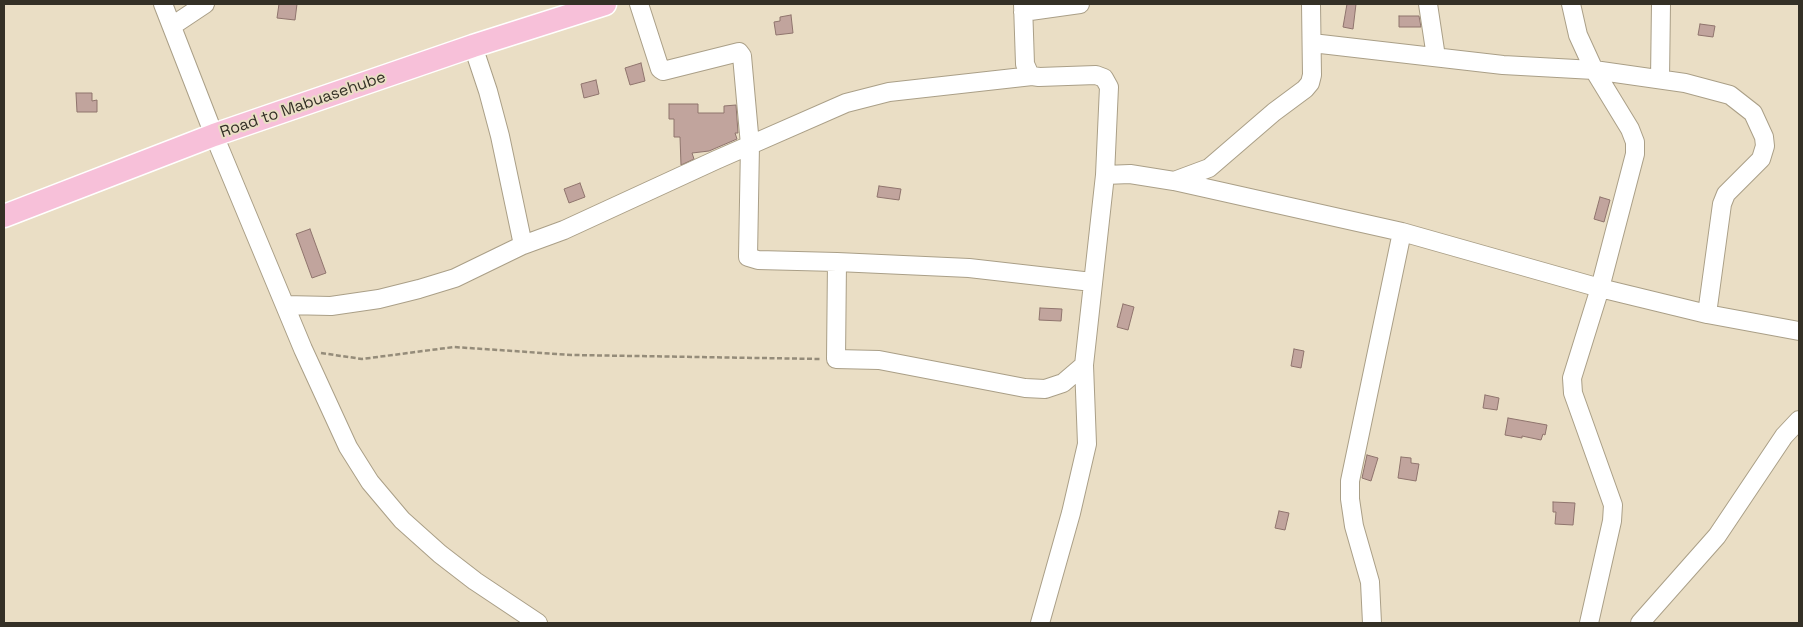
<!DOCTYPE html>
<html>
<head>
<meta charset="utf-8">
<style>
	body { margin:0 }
	#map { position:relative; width:1803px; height:627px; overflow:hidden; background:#eadec5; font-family:"Space Grotesk",sans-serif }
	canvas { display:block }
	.frame { position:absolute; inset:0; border:5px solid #343026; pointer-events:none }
</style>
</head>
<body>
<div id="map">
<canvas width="1803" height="627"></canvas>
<div class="frame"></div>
</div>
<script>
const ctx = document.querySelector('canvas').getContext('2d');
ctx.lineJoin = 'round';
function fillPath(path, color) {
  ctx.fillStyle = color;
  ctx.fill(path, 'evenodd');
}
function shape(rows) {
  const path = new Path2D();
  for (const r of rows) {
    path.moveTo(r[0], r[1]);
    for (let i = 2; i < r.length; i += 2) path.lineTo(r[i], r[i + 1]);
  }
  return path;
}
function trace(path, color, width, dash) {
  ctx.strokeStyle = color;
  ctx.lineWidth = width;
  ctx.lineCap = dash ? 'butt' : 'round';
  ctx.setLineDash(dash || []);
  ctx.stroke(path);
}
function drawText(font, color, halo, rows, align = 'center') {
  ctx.font = font + ' "Space Grotesk",sans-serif';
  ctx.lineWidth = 4;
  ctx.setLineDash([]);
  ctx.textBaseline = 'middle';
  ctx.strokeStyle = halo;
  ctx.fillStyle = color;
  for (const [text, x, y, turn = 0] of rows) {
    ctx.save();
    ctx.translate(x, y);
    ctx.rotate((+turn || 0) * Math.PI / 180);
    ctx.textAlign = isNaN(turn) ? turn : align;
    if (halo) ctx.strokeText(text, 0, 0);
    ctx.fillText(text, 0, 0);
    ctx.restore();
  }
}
const building = shape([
	[279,4,297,4,295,20,277,18,279,4],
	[1347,4,1356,4,1353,29,1343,27,1347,4],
	[791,15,793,33,776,35,774,22,780,21,780,17,791,15],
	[1399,16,1419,16,1421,27,1399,27,1399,16],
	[1700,24,1715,26,1713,37,1698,35,1700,24],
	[641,63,645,81,630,85,625,68,641,63],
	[596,80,599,94,584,98,581,84,596,80],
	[76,93,92,93,92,101,97,100,97,112,77,112,76,93],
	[669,104,698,104,698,113,724,113,724,106,736,105,738,133,735,133,737,139,709,151,692,153,694,159,681,165,680,137,674,137,674,119,669,119,669,104],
	[580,183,585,197,569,203,564,189,580,183],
	[879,186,901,189,899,200,877,197,879,186],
	[1600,197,1610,200,1604,222,1594,219,1600,197],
	[310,229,326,273,312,278,296,234,310,229],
	[1123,304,1134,307,1128,330,1117,327,1123,304],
	[1040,308,1062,309,1061,321,1039,320,1040,308],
	[1294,349,1304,351,1301,368,1291,366,1294,349],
	[1485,395,1499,398,1497,410,1483,408,1485,395],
	[1508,418,1547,425,1545,435,1543,434,1541,440,1522,436,1522,438,1505,435,1508,418],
	[1367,455,1378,458,1371,481,1362,478,1367,455],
	[1401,457,1411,458,1411,463,1419,464,1416,481,1398,478,1401,457],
	[1553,502,1575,503,1573,525,1555,524,1556,512,1553,512,1553,502],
	[1279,511,1289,513,1285,530,1275,528,1279,511]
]);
const path = shape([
	[321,353,362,359,454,347,572,355,822,359]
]);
const minor = shape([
	[163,4,214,135,303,349,348,447,370,482,402,520,440,554,475,581,538,623],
	[639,4,660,69,663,71,739,52,742,56,750,145,748,257,758,260,837,262,969,268,1092,282],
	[1428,4,1436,57],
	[1571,4,1578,35,1594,70,1630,129,1635,142,1635,154,1600,288,1572,378,1573,393,1613,505,1612,521,1589,623],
	[1023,12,1080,4],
	[172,26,205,4],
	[1312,43,1503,65,1594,70,1685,83,1730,95,1753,113,1764,137,1765,146,1761,159,1726,194,1722,204,1707,314],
	[473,46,488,91,500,136,523,245],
	[1660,79,1661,4],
	[1105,175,1130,174,1174,181,1402,232,1600,288,1707,314,1799,331],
	[1174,181,1209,168,1274,112,1305,89,1310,83,1312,75,1311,4],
	[837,262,836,359,879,360,1025,388,1045,389,1063,383,1084,365,1105,175,1109,87,1104,78,1096,75,1039,77,1032,76,1029,73,1025,64,1023,4],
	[285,305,331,306,379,299,419,289,455,278,523,245,564,230,716,160,846,103,889,92,1032,76],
	[1040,623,1071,513,1087,444,1084,365],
	[1372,623,1370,582,1354,526,1350,499,1350,481,1402,232],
	[1640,623,1717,536,1784,436,1799,420]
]);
const major = shape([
	[4,216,214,135,473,46,605,4]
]);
const streetNames = [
	["Road to Mabuasehube",303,105,-19]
];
fillPath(building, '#c1a49d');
trace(building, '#8f746d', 1);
trace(minor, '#aa9f87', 20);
trace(major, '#fff', 25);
trace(path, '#958c7a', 2.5, [5, 2.5]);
trace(minor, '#fff', 18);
trace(major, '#f7c0d9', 22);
drawText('16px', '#343026', '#eadec5', streetNames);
</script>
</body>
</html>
